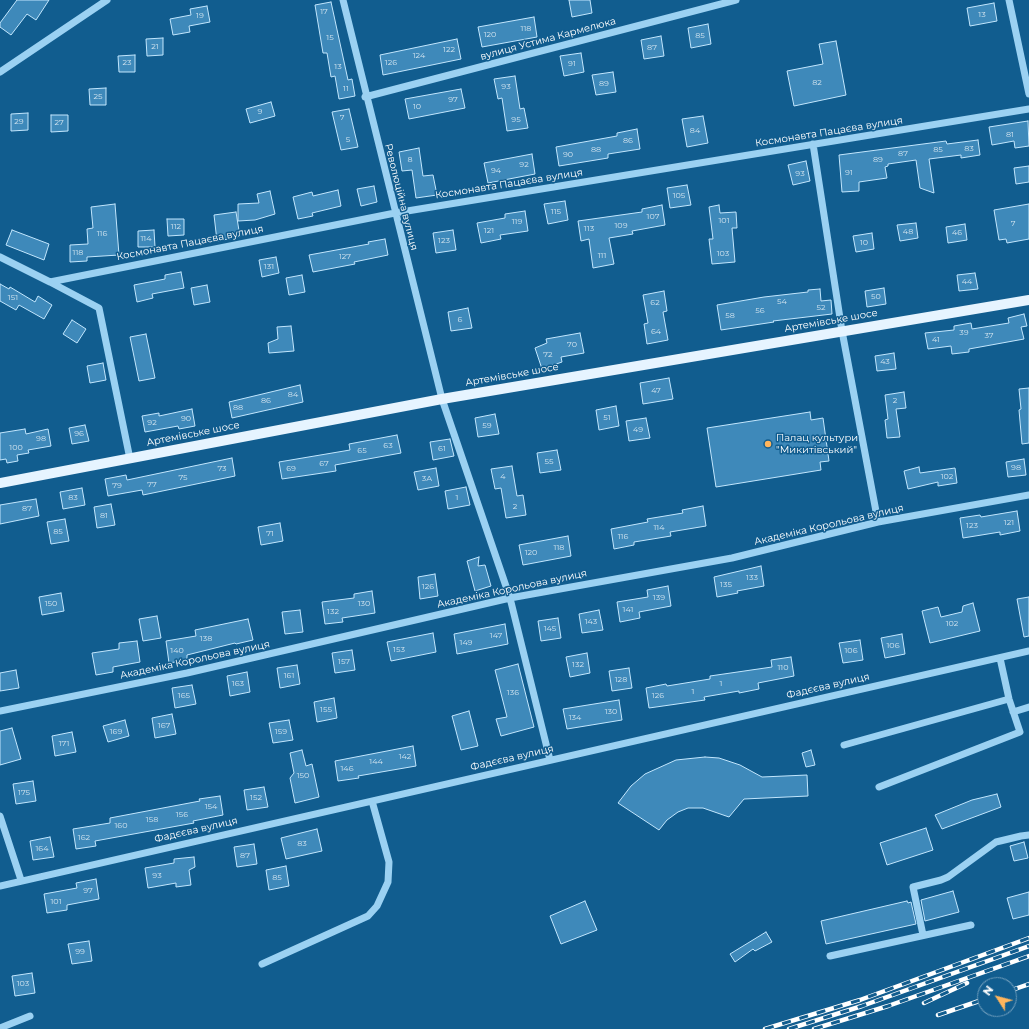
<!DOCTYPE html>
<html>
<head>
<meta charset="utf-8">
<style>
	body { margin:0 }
	#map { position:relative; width:1029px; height:1029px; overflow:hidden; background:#115d8f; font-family:Montserrat,sans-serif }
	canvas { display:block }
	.north { position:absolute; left:977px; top:977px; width:40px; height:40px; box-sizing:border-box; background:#115d8f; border:1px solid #709ebc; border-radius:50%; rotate:306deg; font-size:11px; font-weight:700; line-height:16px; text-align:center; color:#fff }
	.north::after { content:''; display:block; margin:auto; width:14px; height:18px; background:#ffb55c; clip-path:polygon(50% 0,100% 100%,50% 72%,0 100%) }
</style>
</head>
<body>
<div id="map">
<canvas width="1029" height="1029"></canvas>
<div class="north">N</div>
</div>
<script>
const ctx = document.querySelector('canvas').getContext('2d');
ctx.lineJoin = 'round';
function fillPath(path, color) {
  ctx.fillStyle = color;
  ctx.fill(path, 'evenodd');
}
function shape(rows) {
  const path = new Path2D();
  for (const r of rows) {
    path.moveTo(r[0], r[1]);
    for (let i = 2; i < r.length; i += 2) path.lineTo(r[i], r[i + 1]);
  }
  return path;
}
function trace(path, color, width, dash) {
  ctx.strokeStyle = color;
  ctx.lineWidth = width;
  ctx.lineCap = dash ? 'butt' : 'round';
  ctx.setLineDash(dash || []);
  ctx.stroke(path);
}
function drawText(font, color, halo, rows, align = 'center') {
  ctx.font = font + ' Montserrat,sans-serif';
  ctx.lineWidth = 3;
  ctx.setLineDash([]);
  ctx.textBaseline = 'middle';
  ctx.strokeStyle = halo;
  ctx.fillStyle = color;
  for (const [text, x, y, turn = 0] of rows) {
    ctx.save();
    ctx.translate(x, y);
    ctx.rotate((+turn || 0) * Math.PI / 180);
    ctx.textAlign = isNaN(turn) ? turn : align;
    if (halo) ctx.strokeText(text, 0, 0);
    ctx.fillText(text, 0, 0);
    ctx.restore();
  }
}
const building = shape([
	[17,0,49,0,36,20,27,14,11,35,0,27,0,23,17,0],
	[569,0,590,0,592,13,572,17,569,0],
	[331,2,348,80,352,79,355,96,339,99,335,76,331,77,327,53,323,53,315,5,331,2],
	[994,3,997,21,970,26,967,8,994,3],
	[207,6,210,22,189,26,190,32,173,35,170,19,191,15,190,9,207,6],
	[534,17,537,37,482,47,478,27,534,17],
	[708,24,711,44,691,48,688,28,708,24],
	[661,36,664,56,644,59,641,40,661,36],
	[163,38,163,55,147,56,146,39,163,38],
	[457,39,461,59,383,75,380,55,457,39],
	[836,41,846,95,794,106,787,71,823,64,819,44,836,41],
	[581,53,584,72,564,76,560,56,581,53],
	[135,55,135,72,119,72,118,56,135,55],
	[613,72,616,92,596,95,592,75,613,72],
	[515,76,520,109,524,108,528,128,507,131,502,98,498,99,494,79,515,76],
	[106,88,106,105,90,105,89,89,106,88],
	[461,89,465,108,409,119,405,99,461,89],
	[271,102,275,116,250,123,246,109,271,102],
	[349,109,358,147,341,150,332,112,349,109],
	[28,113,28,130,11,131,11,114,28,113],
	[51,115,68,115,68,131,51,132,51,115],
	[703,116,708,143,687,147,682,119,703,116],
	[1028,121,1029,146,1015,148,1014,141,992,145,989,127,1028,121],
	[637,129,640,149,608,154,608,158,559,166,556,147,617,136,617,133,637,129],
	[978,140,980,155,961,158,961,155,929,159,934,193,920,188,916,160,888,164,888,166,885,167,887,178,859,182,859,191,842,192,839,155,946,141,947,144,978,140],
	[419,148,423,176,433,175,437,195,416,198,412,170,402,171,399,152,419,148],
	[532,154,535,174,488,183,484,163,532,154],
	[806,161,810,181,793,185,788,165,806,161],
	[1029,166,1029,182,1016,184,1014,168,1029,166],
	[687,185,691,205,670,208,667,188,687,185],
	[374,186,377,202,361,206,357,189,374,186],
	[338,190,341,206,312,213,313,216,298,219,293,197,312,192,313,196,338,190],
	[270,191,275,214,255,220,238,221,238,204,259,203,257,194,270,191],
	[565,201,568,220,548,224,544,204,565,201],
	[115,204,119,255,87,257,87,261,70,262,70,245,88,244,87,229,93,228,91,207,115,204],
	[1029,204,1029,239,1007,243,1006,239,999,240,994,210,1029,204],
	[662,205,665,225,632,231,633,234,609,238,614,264,593,268,589,239,581,241,578,221,642,212,642,209,662,205],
	[719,205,720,213,736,212,737,228,732,228,735,262,712,264,709,239,713,239,709,207,719,205],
	[525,211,528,231,500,235,501,239,481,243,477,223,505,218,505,214,525,211],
	[236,212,240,237,217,241,214,215,236,212],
	[167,219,184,219,184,235,168,236,167,219],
	[916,223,918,238,900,241,897,225,916,223],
	[965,224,967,240,948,243,946,227,965,224],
	[12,230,49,244,44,260,6,245,12,230],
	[154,230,155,247,138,247,138,231,154,230],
	[453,230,456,250,436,253,433,233,453,230],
	[872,233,874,249,856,252,853,236,872,233],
	[385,239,388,255,354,262,355,264,313,272,309,255,369,244,368,242,385,239],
	[276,257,279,273,262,277,259,260,276,257],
	[181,272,184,288,152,294,153,298,137,302,134,285,165,279,165,275,181,272],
	[975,273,978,289,959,291,957,275,975,273],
	[302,275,305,292,289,295,286,278,302,275],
	[0,284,9,289,10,287,35,302,38,296,52,305,44,319,19,305,16,310,0,301,0,284],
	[207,285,210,302,194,305,191,288,207,285],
	[884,288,886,304,867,307,865,291,884,288],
	[820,289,821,301,831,300,832,314,773,321,774,322,721,330,717,305,764,297,808,292,808,290,820,289],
	[664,291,667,311,663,312,668,340,647,344,644,324,648,323,643,295,664,291],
	[468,308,472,328,451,331,448,312,468,308],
	[1024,314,1027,326,1021,327,1024,339,969,349,969,352,952,354,951,346,928,349,925,333,954,330,954,326,971,323,972,329,1009,323,1008,318,1024,314],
	[72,320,86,329,77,343,63,334,72,320],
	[291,326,294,351,269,353,268,343,278,339,277,327,291,326],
	[580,333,584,353,561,357,562,362,542,369,535,348,547,343,546,339,580,333],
	[146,334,155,378,139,381,130,337,146,334],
	[894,353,896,369,877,371,875,356,894,353],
	[103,363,106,380,90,383,87,366,103,363],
	[669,378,673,399,643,404,640,383,669,378],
	[300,385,303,402,232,418,229,402,300,385],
	[1029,388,1029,443,1022,444,1019,410,1021,409,1019,389,1029,388],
	[904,392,906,408,896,409,900,437,887,438,885,420,888,419,885,395,904,392],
	[616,406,619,426,599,430,596,410,616,406],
	[192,409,195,426,179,429,178,426,145,432,142,416,159,413,159,416,192,409],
	[810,412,811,420,823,418,829,461,820,462,821,470,716,487,707,428,810,412],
	[495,414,499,434,478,437,475,418,495,414],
	[646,418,650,438,629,441,626,421,646,418],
	[85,425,89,441,72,444,69,428,85,425],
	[25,429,26,434,48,429,51,446,28,450,29,453,17,455,18,461,7,463,6,459,0,460,0,433,25,429],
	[397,435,401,453,335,465,336,471,282,479,279,462,350,450,349,444,397,435],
	[450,439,454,456,433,460,430,442,450,439],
	[557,450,561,470,540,473,537,453,557,450],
	[232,458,235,476,143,495,142,490,108,496,105,479,126,475,127,480,232,458],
	[1024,459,1026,475,1008,477,1006,462,1024,459],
	[512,466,517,496,523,495,526,515,506,518,501,488,495,489,491,469,512,466],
	[919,467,920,473,955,468,957,483,938,486,938,482,908,489,904,471,919,467],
	[436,468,439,486,418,490,414,472,436,468],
	[466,487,470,505,448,509,445,491,466,487],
	[82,488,85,505,63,509,60,492,82,488],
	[36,499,39,516,0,524,0,505,36,499],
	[111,504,115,525,97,528,94,507,111,504],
	[703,506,706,526,670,532,671,536,634,542,634,545,614,549,611,529,648,522,647,519,683,513,682,510,703,506],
	[1017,511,1020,531,1000,535,1000,532,963,538,960,518,980,515,981,517,1017,511],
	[65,519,69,541,51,544,47,522,65,519],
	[280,523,283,541,261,545,258,527,280,523],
	[568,536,571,556,523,565,519,545,568,536],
	[479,557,478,566,485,565,491,586,475,591,467,561,479,557],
	[761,566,764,586,737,591,738,593,717,597,714,577,761,566],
	[435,574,438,596,420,599,418,577,435,574],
	[668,586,671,606,639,612,640,618,620,622,617,602,648,597,647,590,668,586],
	[372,591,375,613,342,618,343,622,325,624,322,602,354,598,354,594,372,591],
	[61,593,64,611,42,615,39,597,61,593],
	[1029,597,1029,636,1024,637,1017,599,1029,597],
	[973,603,980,631,930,643,922,611,938,607,941,617,962,612,963,606,973,603],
	[300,610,303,632,285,634,282,612,300,610],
	[599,610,603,630,582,633,579,614,599,610],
	[157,616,161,638,143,641,139,619,157,616],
	[558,618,561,638,541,641,538,621,558,618],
	[248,619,253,640,236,644,235,643,187,655,187,660,169,663,166,641,196,636,195,630,248,619],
	[505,624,508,644,457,654,454,634,505,624],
	[433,633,436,652,391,661,387,642,433,633],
	[902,634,905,654,885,658,881,638,902,634],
	[860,640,863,660,843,663,839,643,860,640],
	[137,641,140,662,113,667,113,672,96,675,92,653,119,649,119,643,137,641],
	[352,650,355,670,335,673,332,653,352,650],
	[587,653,590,673,570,677,566,657,587,653],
	[791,657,794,676,758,683,759,689,739,693,739,691,704,697,705,700,649,708,646,688,666,684,667,686,710,679,710,676,772,667,771,660,791,657],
	[518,664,534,727,501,736,496,719,507,717,495,670,518,664],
	[297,665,300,684,280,688,277,668,297,665],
	[629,668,632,688,612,691,609,671,629,668],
	[16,670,19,688,0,691,0,673,16,670],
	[247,672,250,692,230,696,227,676,247,672],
	[192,685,196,704,175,708,172,688,192,685],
	[334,698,337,718,317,722,314,702,334,698],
	[619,700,622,720,567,729,563,709,619,700],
	[469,711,478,746,461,750,452,716,469,711],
	[172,714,176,734,155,738,152,718,172,714],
	[125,720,129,736,108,742,103,726,125,720],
	[289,720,293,740,273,743,269,723,289,720],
	[12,728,21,759,0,765,0,731,12,728],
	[72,732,76,752,55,756,52,736,72,732],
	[413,746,416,766,358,776,359,778,338,781,335,761,413,746],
	[302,750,306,766,312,764,319,797,295,803,290,778,294,773,290,753,302,750],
	[811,750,815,765,806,767,802,753,811,750],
	[705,757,719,758,740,765,762,777,807,775,808,796,744,799,729,817,703,808,688,808,678,812,667,820,659,830,618,803,631,786,645,774,676,760,705,757],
	[33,781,36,801,16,804,13,784,33,781],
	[264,787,268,807,247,810,244,790,264,787],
	[997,794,1001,807,942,829,935,815,972,800,997,794],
	[220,796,223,815,193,821,194,823,95,841,96,846,76,849,73,829,110,823,110,818,200,801,199,799,220,796],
	[926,828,933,850,887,865,880,843,926,828],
	[317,829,322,851,286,859,281,838,317,829],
	[50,837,54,857,33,860,30,841,50,837],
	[1024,842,1028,858,1014,861,1010,846,1024,842],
	[254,844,257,864,237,867,234,847,254,844],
	[194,857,195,867,189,870,191,885,176,887,176,883,148,888,145,868,174,863,174,859,194,857],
	[286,866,289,886,269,890,266,870,286,866],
	[96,879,99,899,67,905,67,910,47,913,44,894,77,888,76,883,96,879],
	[953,891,959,912,925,921,921,900,953,891],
	[1029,892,1029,915,1013,919,1007,898,1029,892],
	[585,901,597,930,561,944,550,916,585,901],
	[907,901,908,903,911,902,916,924,826,944,821,921,907,901],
	[766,932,772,942,755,951,753,949,735,962,730,954,766,932],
	[89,941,92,961,72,964,68,944,89,941],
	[32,973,35,993,15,996,12,976,32,973]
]);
const minor = shape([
	[343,0,442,399,510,598,550,760],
	[1009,0,1029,94],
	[0,72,107,0],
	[365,97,736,0],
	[813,144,842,331,878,522],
	[0,257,50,282,395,213,1029,109],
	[50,282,99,308,130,459],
	[0,711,187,673,510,598,732,558,878,522,1029,495],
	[1013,712,1029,707],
	[844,745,1009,699],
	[879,787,1020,732,1009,699,1000,658],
	[0,816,21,880],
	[0,886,1029,651],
	[923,935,913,887,941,880,948,877,996,842,1021,836,1029,835],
	[830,956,971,925],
	[262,964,368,916,377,906,388,882,389,862,372,801],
	[0,1028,30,1016]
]);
const major = shape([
	[0,483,442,399,1029,300]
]);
const rail = shape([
	[1009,991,1029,984],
	[924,1003,967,983],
	[938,1015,985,999],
	[765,1029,860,1000,1029,938],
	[789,1029,862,1006,1029,946],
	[814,1029,888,1006,1029,956]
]);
const markers = [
	[768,444,4,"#ffb55c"]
];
const numberNames = [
	["17",324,12],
	["13",982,15],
	["19",200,16],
	["118",526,29],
	["120",490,35],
	["85",700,36],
	["15",330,38],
	["21",155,47],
	["87",652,48],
	["122",449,50],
	["124",419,56],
	["23",127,63],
	["126",391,63],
	["91",572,64],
	["13",338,67],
	["82",817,83],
	["89",604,84],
	["93",506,87],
	["11",346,89],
	["25",98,97],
	["97",453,100],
	["10",417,107],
	["9",260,112],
	["7",342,118],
	["95",516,120],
	["29",19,122],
	["27",59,123],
	["84",695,131],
	["81",1010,135],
	["5",348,140],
	["86",628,141],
	["83",969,149],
	["88",596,150],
	["85",938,150],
	["87",903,154],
	["90",568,155],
	["8",410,160],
	["89",878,160],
	["92",524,165],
	["94",496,171],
	["91",849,173],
	["93",800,174],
	["105",679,196],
	["115",556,212],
	["107",653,217],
	["101",724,221],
	["119",517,222],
	["7",1013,224],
	["109",621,226],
	["112",176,227],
	["113",589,229],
	["121",489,231],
	["48",908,232],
	["46",957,233],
	["116",102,234],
	["114",146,239],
	["123",444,241],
	["10",864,243],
	["118",78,253],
	["103",723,254],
	["111",602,256],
	["127",345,257],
	["131",269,267],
	["44",967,282],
	["50",876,297],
	["151",13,298],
	["54",782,302],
	["62",655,303],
	["52",821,308],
	["56",760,311],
	["58",730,316],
	["6",460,320],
	["64",656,332],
	["39",964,333],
	["37",989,336],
	["41",936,340],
	["70",572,345],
	["72",548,355],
	["43",885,362],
	["47",656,391],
	["84",293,395],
	["86",266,401],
	["2",895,401],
	["88",238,408],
	["51",607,418],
	["90",186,419],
	["92",152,423],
	["59",487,426],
	["49",638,430],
	["96",79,434],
	["98",41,439],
	["63",388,446],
	["100",16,448],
	["61",442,449],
	["65",362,451],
	["55",549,462],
	["67",324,464],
	["98",1016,468],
	["73",222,469],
	["69",291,469],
	["4",503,477],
	["102",947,477],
	["75",183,478],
	["3А",427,479],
	["77",152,485],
	["79",117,486],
	["83",73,498],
	["1",457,498],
	["2",515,507],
	["87",27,509],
	["81",104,516],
	["121",1009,523],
	["123",972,526],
	["114",659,528],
	["85",58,532],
	["71",270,534],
	["116",623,537],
	["118",559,548],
	["120",531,553],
	["133",752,578],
	["135",726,585],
	["126",428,587],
	["139",659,598],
	["150",51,604],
	["130",364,604],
	["141",628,610],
	["132",333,612],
	["143",591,622],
	["102",952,624],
	["145",550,629],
	["147",496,636],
	["138",206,639],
	["149",466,643],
	["106",893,646],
	["153",399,650],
	["140",177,651],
	["106",851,651],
	["157",344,662],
	["132",578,665],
	["110",783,668],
	["161",289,676],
	["128",621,680],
	["163",238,684],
	["1",721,684],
	["1",693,692],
	["136",513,693],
	["165",184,696],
	["126",658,696],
	["155",326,710],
	["130",611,712],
	["134",575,718],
	["167",164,726],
	["169",116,732],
	["159",281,732],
	["171",64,744],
	["142",405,757],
	["144",376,762],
	["146",347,769],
	["150",303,776],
	["175",24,793],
	["152",256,798],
	["154",211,807],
	["156",182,815],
	["158",152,820],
	["160",121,826],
	["162",84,838],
	["83",302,844],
	["164",42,849],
	["87",245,856],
	["93",157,876],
	["85",277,878],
	["97",88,891],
	["101",56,902],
	["99",80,952],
	["103",23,984]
];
const streetNames = [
	["вулиця Устима Кармелюка",548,39,-15],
	["Космонавта Пацаєва вулиця",829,132,-9],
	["Космонавта Пацаєва вулиця",509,184,-9],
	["Революційна вулиця",401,197,76],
	["Космонавта Пацаєва вулиця",190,243,-11],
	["Артемівське шосе",831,321,-10],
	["Артемівське шосе",512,375,-10],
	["Артемівське шосе",193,434,-11],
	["Академіка Корольова вулиця",829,525,-13],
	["Академіка Корольова вулиця",512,589,-12],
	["Академіка Корольова вулиця",195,660,-12],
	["Фадєєва вулиця",828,686,-13],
	["Фадєєва вулиця",512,758,-13],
	["Фадєєва вулиця",196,830,-13]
];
const poiNames = [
	["Палац культури",776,438],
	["\"Микитівський\"",776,450]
];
fillPath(building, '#3e89ba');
trace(building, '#c2e6fd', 1);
trace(minor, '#9bd1f2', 7);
trace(major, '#e6f4ff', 10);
trace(rail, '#fff', 4.5);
trace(rail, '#115d8f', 3, [9]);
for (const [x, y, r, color] of markers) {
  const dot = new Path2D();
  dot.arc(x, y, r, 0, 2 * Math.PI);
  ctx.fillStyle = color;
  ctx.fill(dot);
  trace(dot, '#115d8f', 1.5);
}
drawText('8px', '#cfe2ee', null, numberNames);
drawText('10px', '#fff', '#115d8f', streetNames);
drawText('10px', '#fff', '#115d8f', poiNames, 'left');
</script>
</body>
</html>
